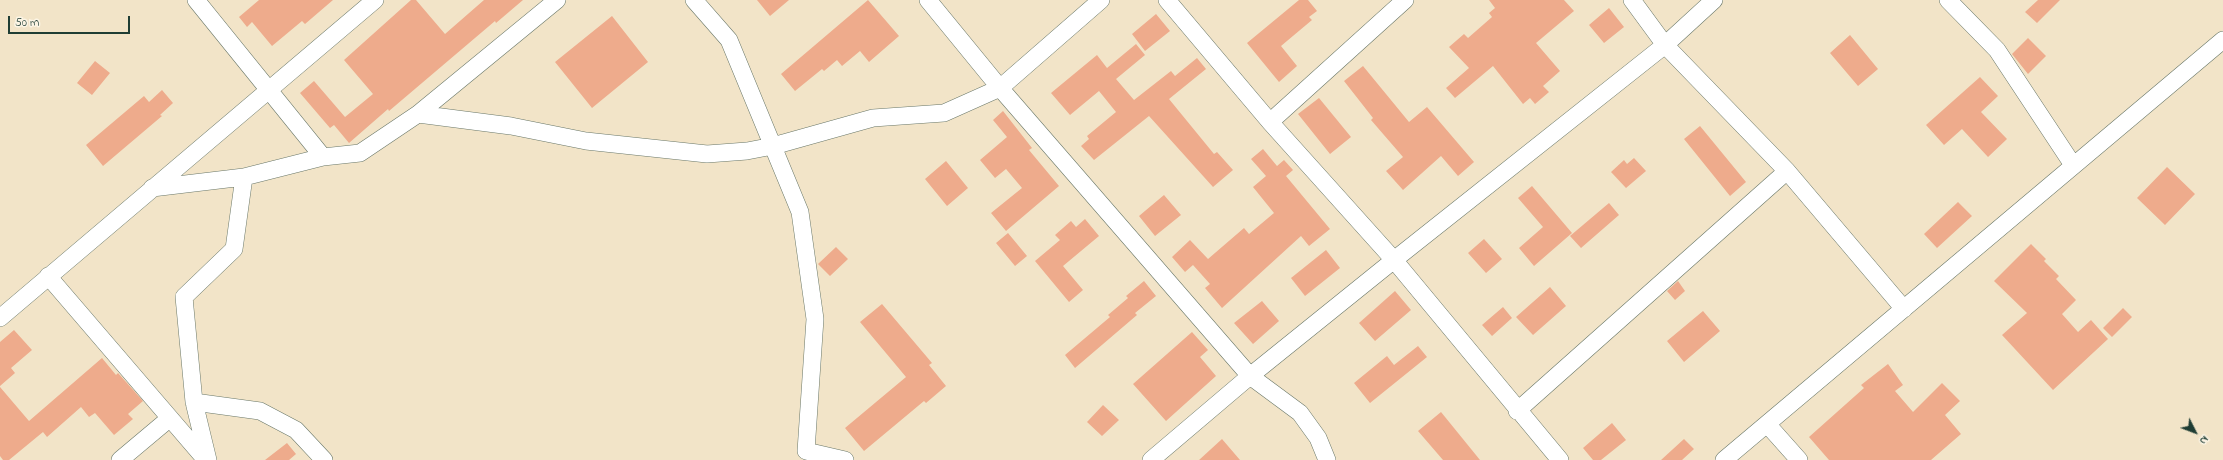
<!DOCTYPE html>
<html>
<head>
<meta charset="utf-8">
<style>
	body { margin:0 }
	#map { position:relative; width:2223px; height:460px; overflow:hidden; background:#f2e4c8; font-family:"Indie Flower",sans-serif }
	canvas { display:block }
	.north { position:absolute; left:2175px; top:412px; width:40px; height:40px; -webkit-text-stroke:3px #fcf5e5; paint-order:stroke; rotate:132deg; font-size:11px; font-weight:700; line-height:16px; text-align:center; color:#1f3d34 }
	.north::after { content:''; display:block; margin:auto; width:14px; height:18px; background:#1f3d34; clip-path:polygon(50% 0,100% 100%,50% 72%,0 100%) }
	.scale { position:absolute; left:8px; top:16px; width:122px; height:18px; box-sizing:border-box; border:2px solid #1f3d34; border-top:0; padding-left:5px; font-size:12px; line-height:14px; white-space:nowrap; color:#1f3d34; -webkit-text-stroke:3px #fcf5e5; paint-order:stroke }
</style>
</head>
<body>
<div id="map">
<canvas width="2223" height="460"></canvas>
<div class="north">N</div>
<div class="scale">50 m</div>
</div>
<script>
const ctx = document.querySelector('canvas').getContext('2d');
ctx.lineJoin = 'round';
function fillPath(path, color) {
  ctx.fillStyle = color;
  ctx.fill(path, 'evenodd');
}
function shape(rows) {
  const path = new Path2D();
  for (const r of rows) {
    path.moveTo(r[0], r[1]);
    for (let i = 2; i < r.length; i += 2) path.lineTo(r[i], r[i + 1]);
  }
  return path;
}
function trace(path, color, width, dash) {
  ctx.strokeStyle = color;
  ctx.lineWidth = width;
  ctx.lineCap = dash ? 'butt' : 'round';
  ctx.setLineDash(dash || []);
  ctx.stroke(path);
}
const building = shape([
	[259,0,333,0,305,24,302,21,272,46,252,22,247,27,239,17],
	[411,0,416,0,445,34,484,0,523,0,496,23,495,21,389,111,388,109,349,143,334,125,330,128,300,93,314,81,345,117,373,94,344,60],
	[757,0,789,0,770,16],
	[868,0,899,36,869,62,860,51,842,66,837,60,824,71,822,69,795,91,781,74],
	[1299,0,1308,0,1317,11,1309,17,1312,20,1281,46,1297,66,1279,82,1247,43],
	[1489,0,1564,0,1574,11,1536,43,1560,71,1543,86,1549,92,1535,104,1530,98,1523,104,1493,66,1455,98,1446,88,1469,68,1449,47,1464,34,1468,38,1492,17,1489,13,1495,8],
	[2038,0,2060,0,2037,23,2025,12],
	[1609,8,1624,27,1604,43,1589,25],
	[1156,14,1170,31,1145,51,1132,34],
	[612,16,648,62,592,108,555,62],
	[1850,35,1878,69,1858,86,1830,53],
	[2028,38,2046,56,2028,74,2012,54],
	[1136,44,1145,55,1116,79,1134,100,1171,71,1175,76,1197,58,1206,69,1169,99,1214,154,1217,152,1233,170,1213,187,1149,116,1094,160,1081,146,1089,139,1087,136,1116,112,1099,91,1070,115,1051,93,1097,55,1107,68],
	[95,61,110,73,92,95,77,83],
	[1363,66,1409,122,1427,107,1474,162,1458,176,1441,156,1403,190,1386,171,1403,157,1371,120,1373,118,1344,81],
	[1980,77,1998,96,1981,112,2007,139,1988,157,1962,129,1944,145,1926,125],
	[162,90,173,103,160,115,162,116,103,166,86,145,144,96,149,102],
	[1319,98,1351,137,1330,154,1298,114],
	[1003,111,1032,148,1029,150,1059,186,1006,231,991,213,1022,188,1006,169,995,178,980,160,1007,137,993,120],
	[1700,126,1746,182,1730,196,1684,139],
	[1263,149,1277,166,1284,160,1293,170,1286,176,1330,229,1309,246,1301,236,1222,308,1205,288,1210,284,1193,265,1185,272,1172,257,1190,240,1208,259,1244,228,1249,234,1274,213,1253,187,1266,176,1251,159],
	[1634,158,1646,171,1626,188,1611,172,1624,160,1627,164],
	[946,161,968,188,947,206,925,179],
	[2167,167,2195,194,2165,225,2137,198],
	[1532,186,1572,233,1534,266,1519,248,1543,227,1518,198],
	[1164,195,1181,215,1155,236,1139,216],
	[1958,202,1972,216,1937,248,1924,234],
	[1609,203,1619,215,1581,248,1570,236],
	[1085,219,1099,236,1063,266,1083,290,1069,302,1035,261,1060,240,1055,235,1071,221,1076,227],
	[1008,233,1027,256,1015,266,996,243],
	[1484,239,1502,259,1486,273,1468,253],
	[2031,244,2046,259,2044,261,2059,276,2056,279,2076,300,2062,314,2078,332,2091,320,2108,339,2053,390,2002,335,2027,313,1994,281],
	[836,247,848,259,830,276,818,264],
	[1326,250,1340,268,1305,296,1291,278],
	[1144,281,1156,296,1135,313,1137,315,1075,368,1065,355,1110,317,1108,315,1128,298,1126,296],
	[1678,281,1685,291,1675,300,1667,291],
	[1550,287,1566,306,1533,335,1516,317],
	[1395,291,1411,310,1375,341,1359,323],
	[1262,301,1279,321,1253,344,1234,323],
	[882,304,932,363,929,365,946,386,926,403,924,401,864,451,845,428,906,377,860,322],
	[1503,307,1512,318,1492,336,1482,325],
	[2123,308,2132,317,2112,337,2103,328],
	[1703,311,1720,331,1684,362,1667,341],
	[14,330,32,350,11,368,15,373,0,386,0,342],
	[1192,332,1208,350,1200,357,1216,376,1166,421,1133,384],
	[1418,346,1427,357,1370,403,1354,383,1387,356,1394,365],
	[102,358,116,375,118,373,143,401,128,414,133,419,114,435,95,413,89,417,81,407,47,437,43,432,9,460,3,460,0,456,0,387,29,421],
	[1888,364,1903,385,1895,391,1913,412,1942,383,1960,401,1945,415,1961,434,1931,460,1829,460,1809,437,1864,388,1861,385],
	[1103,405,1119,420,1102,436,1087,422],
	[1441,412,1480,460,1443,460,1418,431],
	[1612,423,1626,440,1601,460,1593,460,1583,448],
	[1222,439,1240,460,1199,460],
	[1684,439,1694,449,1682,460,1661,460],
	[287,443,296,454,289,460,265,460]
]);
const minor = shape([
	[196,0,323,157],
	[694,0,729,40,800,212,815,319,806,451,845,460],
	[928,0,1000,88,1250,376,1300,413,1318,438,1327,460],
	[1167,0,1270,122,1394,260,1560,460],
	[1632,0,1665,45,1787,171,1904,309],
	[1948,0,1997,50,2073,165],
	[418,114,557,0],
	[1270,122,1405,0],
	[152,188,244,177,323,157,360,153,418,114,511,126,586,141,707,154,747,151,773,146,873,118,944,113,1000,88,1101,0],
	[48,276,206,460],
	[0,318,375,0],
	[194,402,260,411,296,430,324,460],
	[1517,411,1787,171],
	[1767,424,1799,460],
	[120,460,170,418],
	[208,460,194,402,184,297,234,249,244,177],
	[1151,460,1250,376,1394,260,1665,45,1714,0],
	[1724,460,2223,40]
]);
fillPath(building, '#eeab8c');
trace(minor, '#697768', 18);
trace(minor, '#fff', 17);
</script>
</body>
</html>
